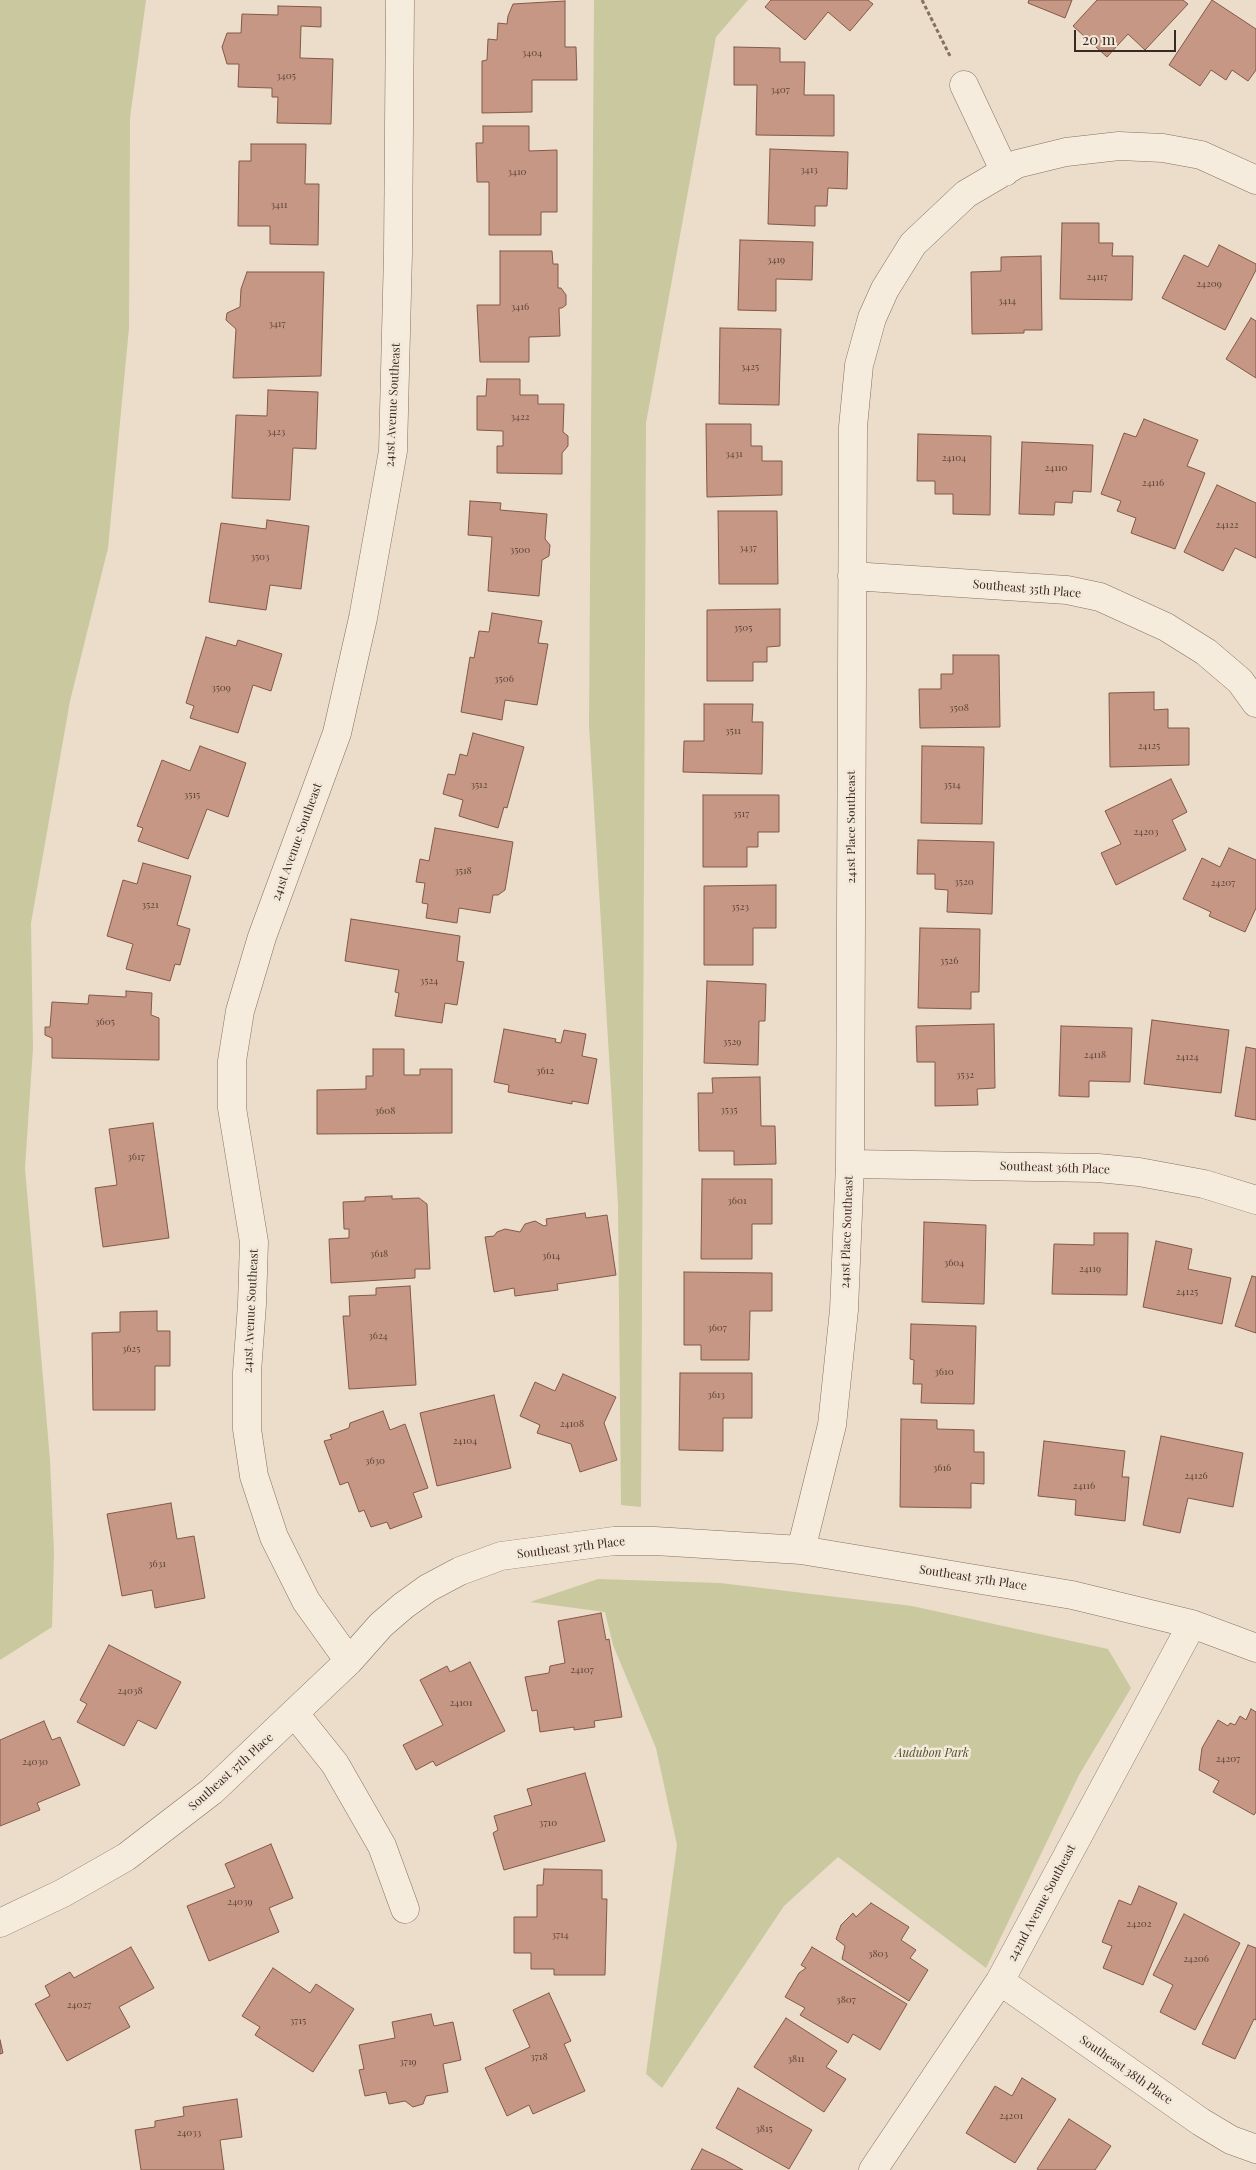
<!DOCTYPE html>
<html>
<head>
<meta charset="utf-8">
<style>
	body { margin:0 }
	#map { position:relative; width:1256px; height:2170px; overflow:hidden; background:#ebddca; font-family:"Playfair Display",serif }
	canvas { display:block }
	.scale { position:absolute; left:1074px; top:30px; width:102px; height:22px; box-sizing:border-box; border:2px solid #382a22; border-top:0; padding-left:6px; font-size:15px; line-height:18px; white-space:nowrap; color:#382a22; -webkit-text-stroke:4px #f3e8d9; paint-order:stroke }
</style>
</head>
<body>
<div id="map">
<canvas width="1256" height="2170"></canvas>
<div class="scale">20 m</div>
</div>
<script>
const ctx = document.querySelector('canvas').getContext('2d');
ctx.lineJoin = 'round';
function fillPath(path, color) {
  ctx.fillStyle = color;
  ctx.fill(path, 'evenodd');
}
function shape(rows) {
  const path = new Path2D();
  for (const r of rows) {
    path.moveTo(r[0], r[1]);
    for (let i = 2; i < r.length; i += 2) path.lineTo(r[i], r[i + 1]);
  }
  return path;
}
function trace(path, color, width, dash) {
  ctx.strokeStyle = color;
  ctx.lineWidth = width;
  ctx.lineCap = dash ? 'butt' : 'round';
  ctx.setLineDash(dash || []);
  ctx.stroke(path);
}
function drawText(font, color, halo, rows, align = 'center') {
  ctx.font = font + ' "Playfair Display",serif';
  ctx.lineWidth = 5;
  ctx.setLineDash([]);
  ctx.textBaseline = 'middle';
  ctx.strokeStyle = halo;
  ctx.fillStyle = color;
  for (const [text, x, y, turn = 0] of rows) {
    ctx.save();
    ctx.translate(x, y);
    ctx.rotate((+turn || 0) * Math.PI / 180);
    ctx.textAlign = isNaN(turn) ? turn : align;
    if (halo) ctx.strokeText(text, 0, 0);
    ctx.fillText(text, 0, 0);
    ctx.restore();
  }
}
const green = shape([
	[0,0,146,0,130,118,129,328,108,548,70,701,31,923,33,1048,25,1168,50,1460,54,1553,52,1627,0,1660],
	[594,0,748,0,716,37,646,423,641,1507,621,1505,618,1205,589,725],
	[598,1579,720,1583,912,1606,1108,1649,1131,1688,1079,1775,986,1968,838,1857,784,1906,662,2088,646,2074,677,1845,656,1748,613,1645,605,1612,530,1602]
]);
const building = shape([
	[771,0,868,0,873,4,850,31,828,12,805,40,765,7,771,0],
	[1029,0,1072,0,1065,18,1028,3,1029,0],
	[1097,0,1183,0,1188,4,1145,50,1128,34,1107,57,1073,26,1097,0],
	[1212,0,1256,29,1256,70,1248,81,1232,70,1226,80,1211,70,1200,86,1169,65,1212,0],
	[565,1,565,47,576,47,577,80,532,80,532,112,482,113,482,61,487,60,488,39,497,40,498,23,507,24,508,16,513,4,565,1],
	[278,6,321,7,321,27,301,26,300,58,333,59,331,124,277,123,278,97,272,97,272,88,238,87,239,64,227,64,222,47,227,33,241,33,242,14,278,15,278,6],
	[734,47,780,48,780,62,805,62,804,95,834,95,834,136,756,135,757,85,734,85,734,47],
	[483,126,529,126,529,151,557,150,557,212,541,212,541,235,489,235,489,182,477,182,476,143,483,143,483,126],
	[251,144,306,144,305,184,319,184,318,245,270,244,270,226,238,226,239,161,251,161,251,144],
	[770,149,848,152,847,189,828,188,827,206,815,206,815,226,768,224,770,149],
	[1062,223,1099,223,1099,243,1113,243,1112,256,1133,256,1132,300,1060,299,1062,223],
	[740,240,813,242,812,280,776,279,776,311,738,310,740,240],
	[1219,245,1256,264,1256,270,1225,330,1162,298,1184,255,1208,267,1219,245],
	[500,251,552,251,553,264,558,264,558,288,561,288,566,295,566,305,562,308,559,308,560,336,529,337,529,362,480,362,477,305,500,305,500,251],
	[1041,256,1042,330,1024,330,1024,333,972,334,971,272,1001,271,1001,257,1041,256],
	[247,272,324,272,321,376,233,378,236,329,226,320,227,313,240,307,241,289,247,272],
	[1251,318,1256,321,1256,378,1226,359,1251,318],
	[720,328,781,329,779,405,719,404,720,328],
	[487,379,520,379,520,395,538,395,538,404,564,404,563,432,568,436,568,446,562,453,562,474,497,473,497,446,503,446,503,431,477,430,477,396,486,396,487,379],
	[268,390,318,392,316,449,293,448,290,500,232,498,236,415,267,416,268,390],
	[1144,419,1198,440,1187,466,1205,473,1175,549,1131,533,1136,518,1117,511,1121,501,1101,494,1124,433,1136,437,1144,419],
	[706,424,751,424,751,446,762,446,762,461,782,461,782,495,707,497,706,424],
	[918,434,991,436,990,515,953,514,953,494,935,494,935,481,917,481,918,434],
	[1022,442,1093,445,1091,492,1073,491,1072,503,1055,502,1054,515,1019,514,1022,442],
	[1217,485,1256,503,1256,558,1235,548,1223,571,1184,552,1217,485],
	[470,501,501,503,500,510,547,514,545,539,550,545,549,556,542,560,539,596,488,591,492,537,468,535,470,501],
	[718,511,777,511,778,584,719,584,718,511],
	[267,520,309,526,301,589,270,585,266,610,209,602,221,523,266,529,267,520],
	[780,609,780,646,767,647,767,662,753,662,753,681,707,681,707,610,780,609],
	[492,613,542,621,538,643,548,644,537,705,505,700,502,720,461,712,470,657,474,658,479,631,489,632,492,613],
	[206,637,236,646,238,640,282,654,271,691,253,685,238,733,190,718,194,706,186,703,206,637],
	[953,655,999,655,1000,727,920,728,919,689,941,689,941,674,953,674,953,655],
	[1154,692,1154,710,1168,709,1168,728,1189,728,1189,765,1110,767,1109,693,1154,692],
	[704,704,753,704,752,722,763,722,762,774,683,772,684,741,704,741,704,704],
	[473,733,524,747,507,808,504,807,498,828,459,816,463,800,443,794,448,774,455,775,460,754,467,756,473,733],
	[200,746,246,763,228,817,207,809,188,859,138,841,143,828,137,826,162,760,190,771,200,746],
	[922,746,984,747,982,824,921,823,922,746],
	[1171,779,1187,812,1172,820,1186,850,1116,885,1101,853,1121,844,1105,811,1171,779],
	[703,795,779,795,779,832,758,832,758,847,747,847,747,867,703,867,703,795],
	[435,828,513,842,505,890,498,895,493,895,490,913,459,908,457,923,426,918,428,904,422,903,425,883,416,882,420,859,429,861,435,828],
	[918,840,994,842,992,914,947,912,948,890,935,889,935,874,917,874,918,840],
	[1229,848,1256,860,1256,908,1245,932,1209,916,1211,912,1183,899,1202,858,1220,867,1229,848],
	[143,863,191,876,177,925,190,929,180,965,175,964,170,981,126,969,133,944,107,936,123,880,137,884,143,863],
	[776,885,776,928,753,928,753,965,704,965,704,886,776,885],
	[351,919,460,936,457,961,464,962,457,1005,445,1003,442,1023,395,1016,399,993,395,992,399,970,345,961,351,919],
	[920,928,980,929,979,992,971,992,971,1009,918,1008,920,928],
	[707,981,766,984,765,1021,759,1021,758,1065,704,1063,707,981],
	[126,991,152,993,151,1015,159,1018,159,1060,52,1058,52,1038,45,1035,45,1027,50,1027,52,1002,88,1004,89,995,126,997,126,991],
	[1152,1020,1229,1030,1221,1093,1144,1084,1152,1020],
	[994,1024,995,1088,977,1089,978,1105,935,1106,935,1062,917,1062,916,1026,994,1024],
	[1061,1026,1132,1028,1130,1082,1089,1081,1089,1097,1059,1096,1061,1026],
	[504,1029,556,1039,555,1042,561,1043,564,1030,586,1034,582,1056,597,1059,588,1104,572,1101,572,1104,508,1092,509,1085,494,1082,504,1029],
	[1246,1047,1256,1049,1256,1120,1235,1116,1246,1047],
	[373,1049,404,1049,404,1075,420,1075,420,1069,452,1069,452,1133,317,1134,317,1090,366,1089,366,1076,373,1076,373,1049],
	[760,1077,761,1126,775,1126,776,1164,734,1165,734,1151,699,1151,698,1093,713,1093,712,1078,760,1077],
	[153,1123,169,1238,103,1247,95,1188,117,1185,109,1129,153,1123],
	[702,1179,772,1179,772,1224,752,1224,752,1259,701,1259,702,1179],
	[392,1196,392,1199,419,1198,427,1204,430,1269,415,1269,415,1278,331,1283,329,1239,349,1238,349,1229,344,1229,343,1202,365,1201,365,1197,392,1196],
	[585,1213,586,1218,607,1215,616,1275,557,1284,558,1290,515,1296,514,1288,494,1292,485,1237,494,1236,497,1232,505,1229,520,1232,525,1224,535,1221,544,1226,547,1225,546,1219,585,1213],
	[924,1222,986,1225,984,1304,922,1302,924,1222],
	[1094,1233,1128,1233,1127,1295,1052,1294,1054,1244,1094,1245,1094,1233],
	[1156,1241,1192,1249,1188,1269,1231,1278,1222,1324,1143,1307,1156,1241],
	[684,1272,772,1273,772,1311,750,1311,749,1360,701,1360,701,1345,684,1345,684,1272],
	[1252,1276,1256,1277,1256,1333,1235,1326,1252,1276],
	[410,1286,416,1385,349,1389,343,1316,350,1316,349,1296,376,1295,376,1288,410,1286],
	[157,1311,157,1331,170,1331,170,1366,155,1366,155,1410,93,1410,92,1333,120,1332,120,1312,157,1311],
	[911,1324,976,1326,974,1404,921,1403,922,1384,913,1384,914,1360,910,1359,911,1324],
	[680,1373,752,1373,752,1418,723,1418,723,1451,679,1450,680,1373],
	[563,1374,616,1397,604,1423,617,1460,580,1472,571,1444,537,1433,540,1425,520,1416,535,1382,555,1391,563,1374],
	[494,1395,511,1468,437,1486,420,1413,494,1395],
	[383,1411,390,1430,405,1424,428,1488,413,1493,422,1517,390,1529,387,1522,371,1527,364,1510,359,1512,348,1482,340,1485,324,1441,332,1439,330,1435,349,1428,350,1423,383,1411],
	[901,1419,937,1420,937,1429,974,1430,974,1452,984,1452,984,1484,971,1483,971,1508,900,1507,901,1419],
	[1161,1436,1243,1453,1233,1507,1188,1498,1180,1533,1143,1525,1161,1436],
	[1044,1441,1125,1451,1122,1477,1129,1477,1125,1521,1075,1515,1076,1500,1038,1496,1044,1441],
	[171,1503,177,1539,194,1536,205,1598,155,1608,152,1590,122,1596,107,1514,171,1503],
	[601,1613,606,1640,609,1639,622,1717,594,1721,595,1727,574,1730,574,1727,540,1732,537,1710,532,1711,525,1677,549,1673,550,1666,565,1663,558,1621,601,1613],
	[109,1645,181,1682,156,1729,138,1720,124,1746,77,1722,87,1704,80,1700,109,1645],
	[470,1662,505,1731,436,1766,433,1761,416,1770,403,1745,443,1725,420,1680,447,1666,450,1672,470,1662],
	[1251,1709,1256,1712,1256,1812,1254,1815,1213,1792,1219,1781,1199,1770,1202,1748,1218,1720,1228,1726,1230,1723,1235,1725,1240,1716,1246,1720,1251,1709],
	[44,1721,52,1740,60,1737,80,1785,37,1803,40,1810,0,1826,0,1740,44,1721],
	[585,1773,605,1841,504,1870,493,1833,498,1830,494,1816,532,1805,527,1789,585,1773],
	[271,1844,293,1898,269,1908,279,1932,209,1961,187,1906,235,1887,225,1864,271,1844],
	[544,1869,602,1870,602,1899,607,1899,605,1975,554,1975,554,1969,531,1969,531,1953,514,1953,514,1917,537,1917,537,1885,543,1885,544,1869],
	[1139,1886,1177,1903,1143,1985,1103,1968,1112,1946,1102,1942,1119,1900,1131,1905,1139,1886],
	[871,1903,909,1927,901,1940,916,1950,910,1958,928,1970,909,2001,842,1959,845,1946,836,1939,841,1925,853,1913,856,1917,871,1903],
	[1184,1914,1240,1943,1195,2030,1160,2012,1173,1985,1153,1975,1184,1914],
	[1248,1945,1256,1948,1256,2020,1254,2019,1235,2059,1202,2044,1248,1945],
	[131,1947,154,1988,119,2007,130,2027,67,2061,35,2004,50,1996,45,1986,70,1972,74,1978,131,1947],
	[812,1947,907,2004,880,2050,853,2034,848,2043,800,2015,805,2008,785,1997,799,1973,806,1968,801,1965,812,1947],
	[273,1968,310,1993,316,1984,354,2009,313,2072,255,2035,260,2027,242,2016,273,1968],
	[549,1993,571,2041,564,2044,585,2091,533,2114,529,2105,507,2116,485,2068,530,2047,513,2010,549,1993],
	[431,2014,434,2026,453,2022,461,2060,443,2064,448,2092,426,2096,423,2104,413,2107,405,2101,389,2104,386,2092,365,2096,359,2070,364,2069,359,2045,395,2038,392,2022,431,2014],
	[786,2018,837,2051,826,2067,846,2079,824,2112,754,2067,786,2018],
	[0,2040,3,2053,0,2054,0,2040],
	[1022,2078,1056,2099,1015,2163,966,2133,995,2086,1012,2096,1022,2078],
	[738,2088,812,2130,789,2169,716,2128,738,2088],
	[237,2099,242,2137,220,2140,224,2170,141,2170,135,2130,155,2127,155,2121,184,2116,183,2107,237,2099],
	[1069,2119,1111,2146,1095,2170,1039,2170,1037,2169,1069,2119],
	[702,2149,723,2159,743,2170,691,2170,702,2149]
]);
const path = shape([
	[922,0,951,58]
]);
const minor = shape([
	[964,85,1005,172],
	[852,576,1067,590,1100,597,1166,627,1206,652,1240,681,1256,703],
	[850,1164,1098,1168,1139,1172,1204,1184,1256,1200],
	[801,1550,832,1425,844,1310,850,1164,853,427,859,365,872,318,885,289,913,244,966,194,1017,164,1066,152,1119,146,1163,148,1201,155,1256,180],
	[349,1661,306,1601,274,1537,254,1476,247,1429,247,1372,252,1304,254,1242,232,1108,232,1061,240,1011,262,937,337,733,363,618,393,451,398,253,400,0],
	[295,1714,335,1764,382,1846,405,1909],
	[0,1923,63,1893,126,1857,212,1791,349,1661,381,1625,403,1606,428,1588,460,1571,501,1556,614,1541,655,1541,801,1550,1072,1595,1192,1624,1256,1648],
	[1000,1981,1201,2122,1231,2140,1256,2149],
	[873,2170,1000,1981,1192,1624]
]);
const numberNames = [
	["3404",532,53],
	["3405",286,76],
	["3407",780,90],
	["3413",809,170],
	["3410",517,172],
	["3411",279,205],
	["3419",776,260],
	["24117",1097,277],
	["24209",1209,284],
	["3414",1007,301],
	["3416",520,307],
	["3417",277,324],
	["3425",750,367],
	["3422",520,417],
	["3423",276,432],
	["3431",734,454],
	["24104",954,458],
	["24110",1056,468],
	["24116",1153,483],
	["24122",1227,525],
	["3437",748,548],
	["3500",520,550],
	["3503",260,557],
	["3505",743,628],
	["3506",504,679],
	["3509",221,688],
	["3508",959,708],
	["3511",733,731],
	["24125",1149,746],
	["3512",479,785],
	["3514",952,785],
	["3515",192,795],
	["3517",741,814],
	["24203",1146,832],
	["3518",463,871],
	["3520",964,882],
	["24207",1223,883],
	["3521",150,905],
	["3523",740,907],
	["3526",949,961],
	["3524",429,981],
	["3605",105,1022],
	["3529",732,1042],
	["24118",1095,1055],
	["24124",1187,1057],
	["3612",545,1071],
	["3532",965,1075],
	["3535",729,1110],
	["3608",385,1111],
	["3617",136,1157],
	["3601",737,1201],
	["3618",379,1254],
	["3614",551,1256],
	["3604",954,1263],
	["24119",1090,1269],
	["24125",1187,1292],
	["3607",717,1328],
	["3624",378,1336],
	["3625",131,1349],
	["3610",944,1372],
	["3613",716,1395],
	["24108",572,1424],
	["24104",465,1441],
	["3630",375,1461],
	["3616",942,1468],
	["24126",1196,1476],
	["24116",1084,1486],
	["3631",157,1564],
	["24107",582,1670],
	["24038",130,1691],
	["24101",461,1703],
	["24207",1228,1759],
	["24030",35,1762],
	["3710",548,1823],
	["24039",240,1902],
	["24202",1139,1924],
	["3714",560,1935],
	["3803",878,1954],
	["24206",1196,1959],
	["3807",846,2000],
	["24027",79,2005],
	["3715",298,2021],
	["3718",539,2057],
	["3811",796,2059],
	["3719",408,2062],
	["24201",1011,2116],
	["3815",764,2129],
	["24033",189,2133]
];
const streetNames = [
	["241st Avenue Southeast",393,405,-87],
	["Southeast 35th Place",1027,589,5],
	["241st Place Southeast",851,827,-90],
	["241st Avenue Southeast",297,842,-70],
	["Southeast 36th Place",1055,1168,2],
	["241st Place Southeast",847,1232,-88],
	["241st Avenue Southeast",251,1311,-87],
	["Southeast 37th Place",571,1548,-7],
	["Southeast 37th Place",973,1578,9],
	["Southeast 37th Place",231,1772,-42],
	["242nd Avenue Southeast",1042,1903,-62],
	["Southeast 38th Place",1126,2070,35]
];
const parkNames = [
	["Audubon Park",932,1753]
];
fillPath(green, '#c9c89f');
fillPath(building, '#c69784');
trace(building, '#835848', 1);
trace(minor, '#867060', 29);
trace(path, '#867060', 3, [4, 2.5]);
trace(minor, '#f6ecdd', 28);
drawText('10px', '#5c453a', null, numberNames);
drawText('12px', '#382a22', '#f3e8d9', streetNames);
drawText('italic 12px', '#4e532a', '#f3e8d9', parkNames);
</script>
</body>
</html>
